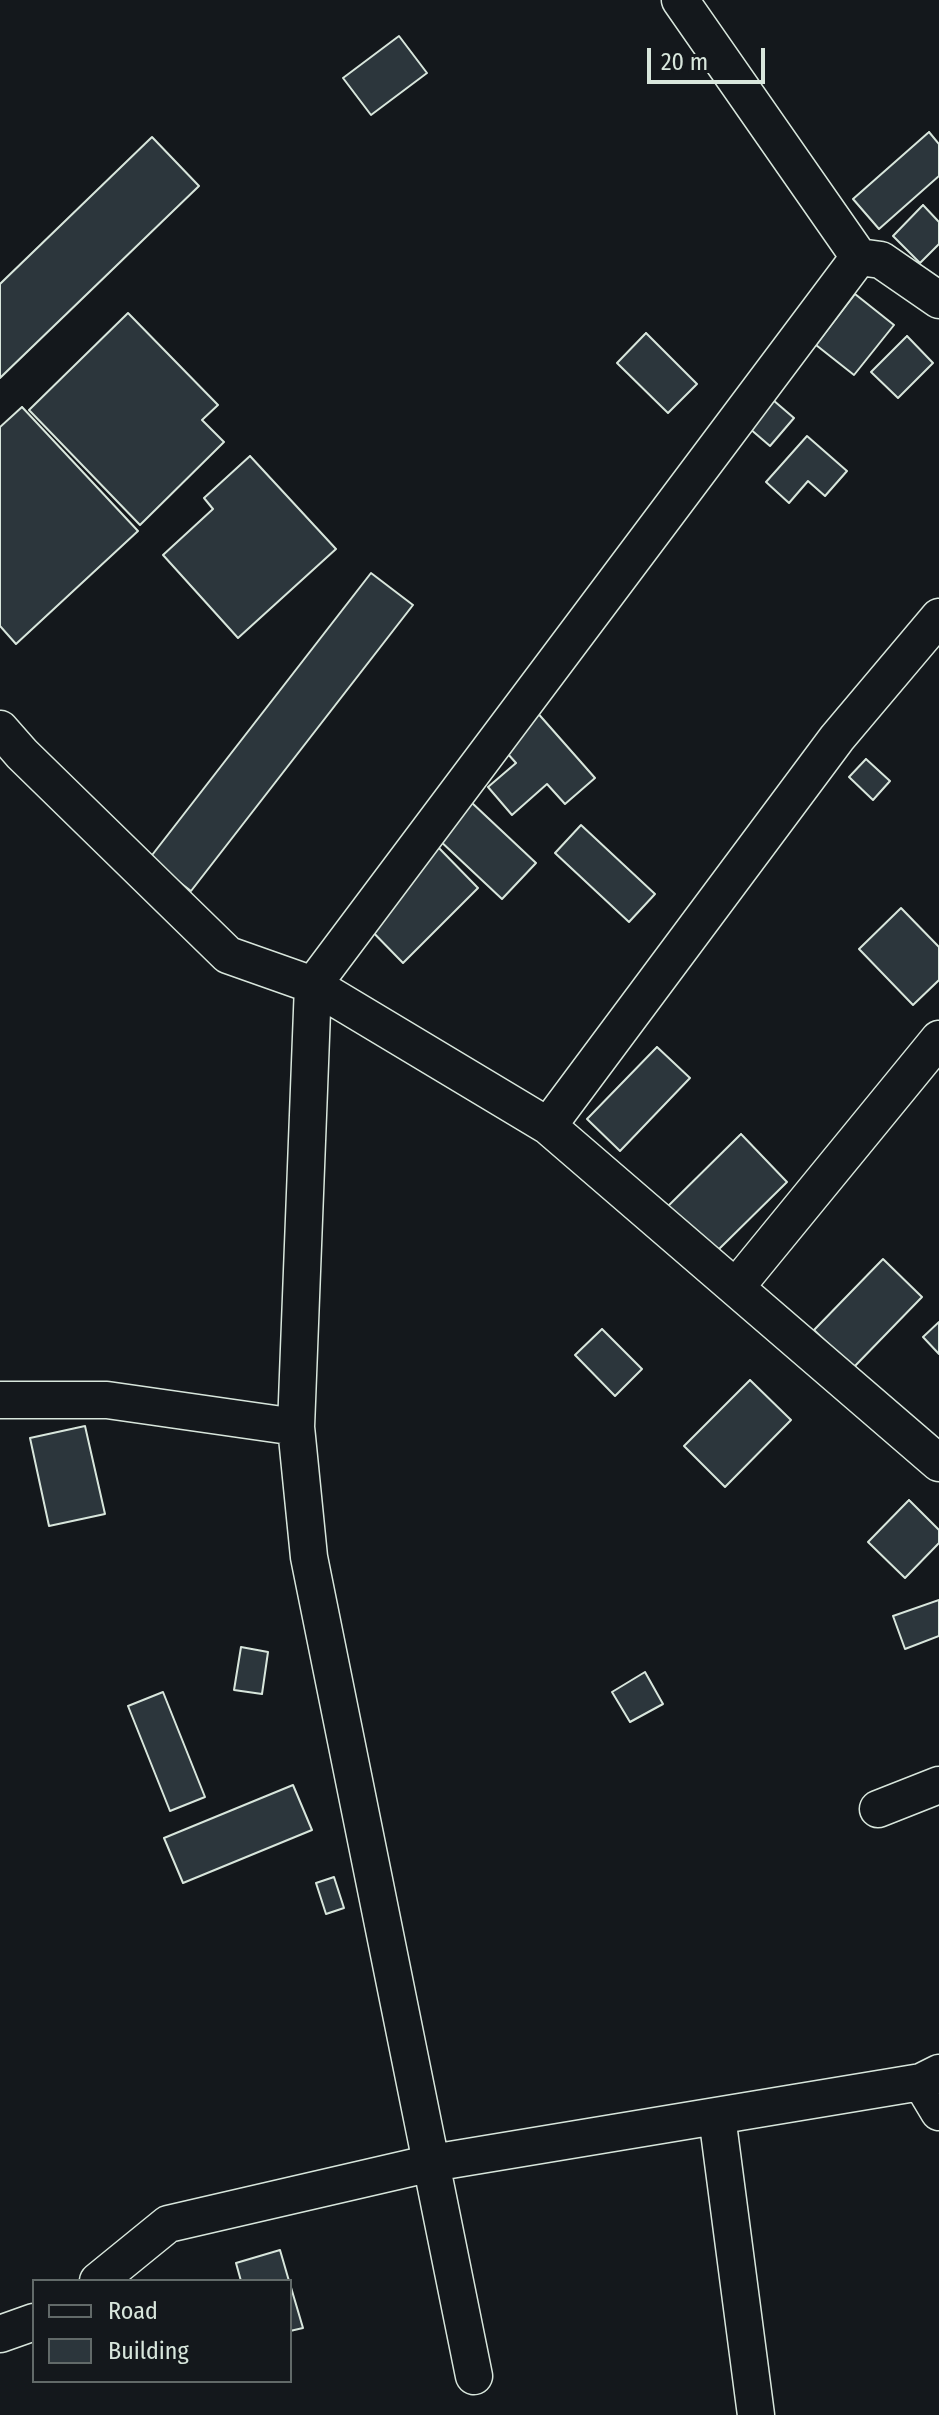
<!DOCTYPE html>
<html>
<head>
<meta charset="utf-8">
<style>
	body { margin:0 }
	#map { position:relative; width:939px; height:2415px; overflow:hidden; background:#14181c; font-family:"Fira Sans Condensed",sans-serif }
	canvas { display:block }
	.legend { position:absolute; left:32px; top:2279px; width:260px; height:104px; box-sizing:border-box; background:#14181c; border:2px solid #626a69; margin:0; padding:10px 14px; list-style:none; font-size:24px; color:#d8e6dc }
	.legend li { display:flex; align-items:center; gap:16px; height:40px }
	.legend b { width:40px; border:2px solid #626a69 }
	.scale { position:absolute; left:647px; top:48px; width:118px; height:36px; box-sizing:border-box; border:4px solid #d8e6dc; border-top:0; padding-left:10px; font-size:24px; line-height:28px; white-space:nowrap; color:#d8e6dc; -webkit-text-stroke:6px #14181c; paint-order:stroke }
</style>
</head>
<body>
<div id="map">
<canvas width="939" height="2415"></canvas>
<ul class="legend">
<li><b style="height:10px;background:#14181c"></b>Road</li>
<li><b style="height:22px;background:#2c363c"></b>Building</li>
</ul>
<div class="scale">20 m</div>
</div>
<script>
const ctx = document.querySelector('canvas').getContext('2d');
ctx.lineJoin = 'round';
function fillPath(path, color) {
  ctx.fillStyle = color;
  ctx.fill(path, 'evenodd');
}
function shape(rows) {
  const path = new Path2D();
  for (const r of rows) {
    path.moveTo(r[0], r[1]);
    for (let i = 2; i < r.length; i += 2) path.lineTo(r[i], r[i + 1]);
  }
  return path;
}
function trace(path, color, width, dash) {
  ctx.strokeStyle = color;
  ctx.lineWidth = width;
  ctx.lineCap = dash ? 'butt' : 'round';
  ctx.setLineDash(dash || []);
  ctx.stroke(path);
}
const building = shape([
	[399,36,427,73,371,115,343,78,399,36],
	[929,132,939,144,939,176,879,229,853,199,929,132],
	[152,137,199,186,0,378,0,284,152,137],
	[923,205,939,222,939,244,920,263,893,236,923,205],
	[855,294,894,325,854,375,816,345,855,294],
	[128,313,218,405,202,420,224,442,140,525,29,410,128,313],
	[646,333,697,384,668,413,617,363,646,333],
	[907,336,933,363,898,398,871,372,907,336],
	[773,400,794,418,770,446,749,428,773,400],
	[22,407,138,531,16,644,0,626,0,427,22,407],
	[807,436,847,471,825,496,808,481,789,503,766,482,807,436],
	[250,456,336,549,238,638,163,555,213,509,204,498,250,456],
	[371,573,413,605,191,891,149,859,371,573],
	[535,710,595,778,565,804,547,784,512,815,488,787,516,763,498,743,535,710],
	[866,759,890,781,873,800,849,777,866,759],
	[471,802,536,863,502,899,437,838,471,802],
	[581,825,655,894,629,922,555,853,581,825],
	[437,846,478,888,403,963,362,921,437,846],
	[901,908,939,947,939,980,913,1005,859,949,901,908],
	[657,1047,690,1078,620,1151,587,1119,657,1047],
	[741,1134,787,1182,715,1253,660,1214,741,1134],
	[883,1259,922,1297,853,1368,814,1330,883,1259],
	[939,1322,939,1354,923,1337,939,1322],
	[602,1329,642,1369,615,1396,575,1355,602,1329],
	[750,1380,791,1420,725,1487,684,1446,750,1380],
	[85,1426,105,1514,49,1526,30,1438,85,1426],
	[909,1500,939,1530,939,1543,905,1578,868,1542,909,1500],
	[939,1600,939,1636,905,1649,893,1616,939,1600],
	[241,1647,268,1652,262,1694,234,1690,241,1647],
	[645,1672,663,1704,630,1722,612,1692,645,1672],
	[163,1692,205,1797,170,1811,128,1706,163,1692],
	[293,1785,312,1830,183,1883,164,1838,293,1785],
	[334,1877,344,1908,326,1914,316,1883,334,1877],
	[280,2250,289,2281,241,2281,236,2263,280,2250],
	[290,2284,303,2328,290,2331,290,2284]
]);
const street = shape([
	[680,0,859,257,881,260,939,300],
	[939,617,837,738,548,1126,939,1463],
	[0,729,22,754,228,955,313,985,548,1126],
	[736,1287,939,1039],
	[0,1400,107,1400,296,1427],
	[878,1809,939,1785],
	[921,2082,939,2112],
	[717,2116,756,2415],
	[98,2281,168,2224,432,2163,921,2082,939,2073],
	[0,2334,34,2322],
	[474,2376,309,1557,296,1427,313,985,859,257]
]);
fillPath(building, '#2c363c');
trace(building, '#d8e6dc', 2);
trace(street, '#d8e6dc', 39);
trace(street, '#14181c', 36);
</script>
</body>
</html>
